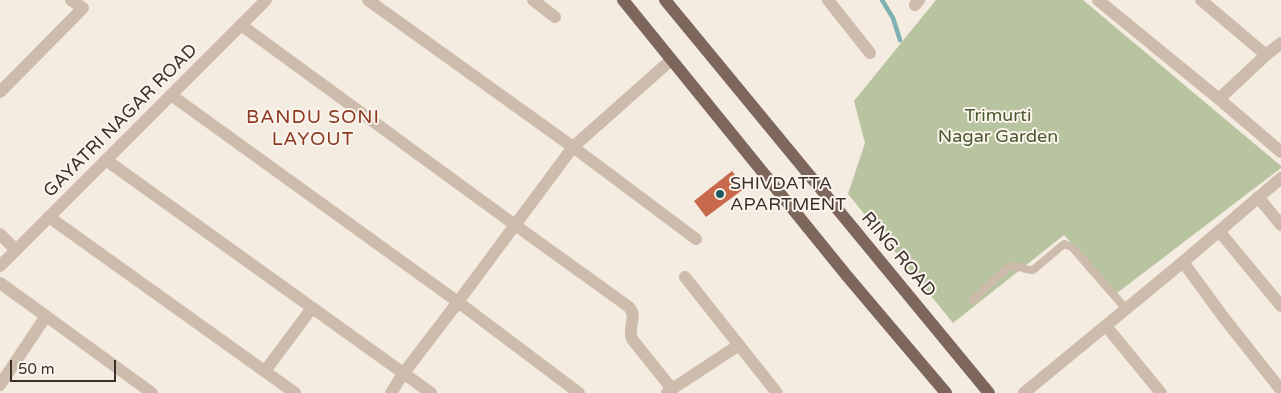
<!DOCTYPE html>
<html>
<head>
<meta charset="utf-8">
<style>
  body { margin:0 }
  #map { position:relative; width:1281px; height:393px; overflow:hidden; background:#f4ebe1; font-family:"Varela Round",sans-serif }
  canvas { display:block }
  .scale { position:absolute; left:10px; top:360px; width:106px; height:22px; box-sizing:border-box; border:2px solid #3b302b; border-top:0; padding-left:6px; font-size:15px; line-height:18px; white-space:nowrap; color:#3b302b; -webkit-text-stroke:4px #fbf5ee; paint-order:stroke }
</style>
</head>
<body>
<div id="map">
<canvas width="1281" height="393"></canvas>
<div class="scale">50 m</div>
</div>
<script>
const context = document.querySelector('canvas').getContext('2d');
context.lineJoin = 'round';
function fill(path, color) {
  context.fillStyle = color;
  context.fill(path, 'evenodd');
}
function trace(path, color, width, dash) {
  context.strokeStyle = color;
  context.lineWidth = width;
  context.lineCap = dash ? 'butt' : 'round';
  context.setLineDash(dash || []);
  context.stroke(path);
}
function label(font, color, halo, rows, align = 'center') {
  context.font = font + ' "Varela Round",sans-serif';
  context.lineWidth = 4;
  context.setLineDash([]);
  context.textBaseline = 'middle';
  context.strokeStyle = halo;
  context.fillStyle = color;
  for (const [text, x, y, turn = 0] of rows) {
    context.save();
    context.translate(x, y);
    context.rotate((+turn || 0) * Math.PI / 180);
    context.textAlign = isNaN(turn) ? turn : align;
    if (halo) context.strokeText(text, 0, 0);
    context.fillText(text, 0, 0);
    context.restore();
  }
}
fill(new Path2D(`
  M 936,0 L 1083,0 L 1281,166 L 1281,168 L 1117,293 L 1064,235 L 953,323 L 848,194 L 865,143 L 854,101 Z`), '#b8c4a0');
trace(new Path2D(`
  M 882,0 L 893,18 L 900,40`), '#7fb0b2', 4.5);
fill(new Path2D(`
  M 732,171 L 745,188 L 706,217 L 694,201 Z`), '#c8694b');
trace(new Path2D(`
  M 973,300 C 981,293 1005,266 1014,266 C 1021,266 1027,271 1033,270 L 1064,244 L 1072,247 L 1126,309`), '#cdbbac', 8);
trace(new Path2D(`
  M 533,0 L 555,17
  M 828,0 L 870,53
  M 1098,0 L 1219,99 L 1281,152
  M 1201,0 L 1266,55 L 1281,43
  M 915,5 L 919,0
  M 241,25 L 515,225 L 573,147 L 368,0
  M 671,60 L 573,147 L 696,239
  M 0,92 L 83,8 L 71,0
  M 171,95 L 458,302 L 515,225 L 629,307 C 638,317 627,328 632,339 L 672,389 L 667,393
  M 1219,99 L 1266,55
  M 106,160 L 431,393
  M 1258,197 L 1281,225
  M 49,217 L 295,393
  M 1219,231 L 1281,306
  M 0,234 L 16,250
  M 1183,262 L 1224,318 L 1281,390
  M 685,277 L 777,393
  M 0,283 L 46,316
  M 1106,326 L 1161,393
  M 265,371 L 312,308
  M 0,385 L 46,316 L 152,393
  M 672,389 L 739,345
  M 391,393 L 403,374 L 458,302 L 579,393
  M 1024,393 L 1183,262 L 1281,178`), '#cdbbac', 12);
trace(new Path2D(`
  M 0,266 L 266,0`), '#cdbbac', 12);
trace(new Path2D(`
  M 623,0 L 847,276 L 946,393
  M 665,0 L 989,393`), '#7d675c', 12);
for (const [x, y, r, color] of [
  [720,194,5,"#1f5a5e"]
]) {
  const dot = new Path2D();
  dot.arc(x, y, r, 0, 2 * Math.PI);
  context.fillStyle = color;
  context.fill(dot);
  trace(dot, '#fbf5ee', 2);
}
label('18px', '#4a5a2e', '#fbf5ee', [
  ["Trimurti",998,116],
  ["Nagar Garden",998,137]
]);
label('18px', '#3b302b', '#fbf5ee', [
  ["GAYATRI NAGAR ROAD",121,121,-45],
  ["RING ROAD",898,255,50]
]);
label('18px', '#3b302b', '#fbf5ee', [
  ["SHIVDATTA",730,184],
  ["APARTMENT",730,205]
], 'left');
context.letterSpacing = '1px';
label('19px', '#8c3b22', '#fbf5ee', [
  ["BANDU SONI",313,118],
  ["LAYOUT",313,140]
]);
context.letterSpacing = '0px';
</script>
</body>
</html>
